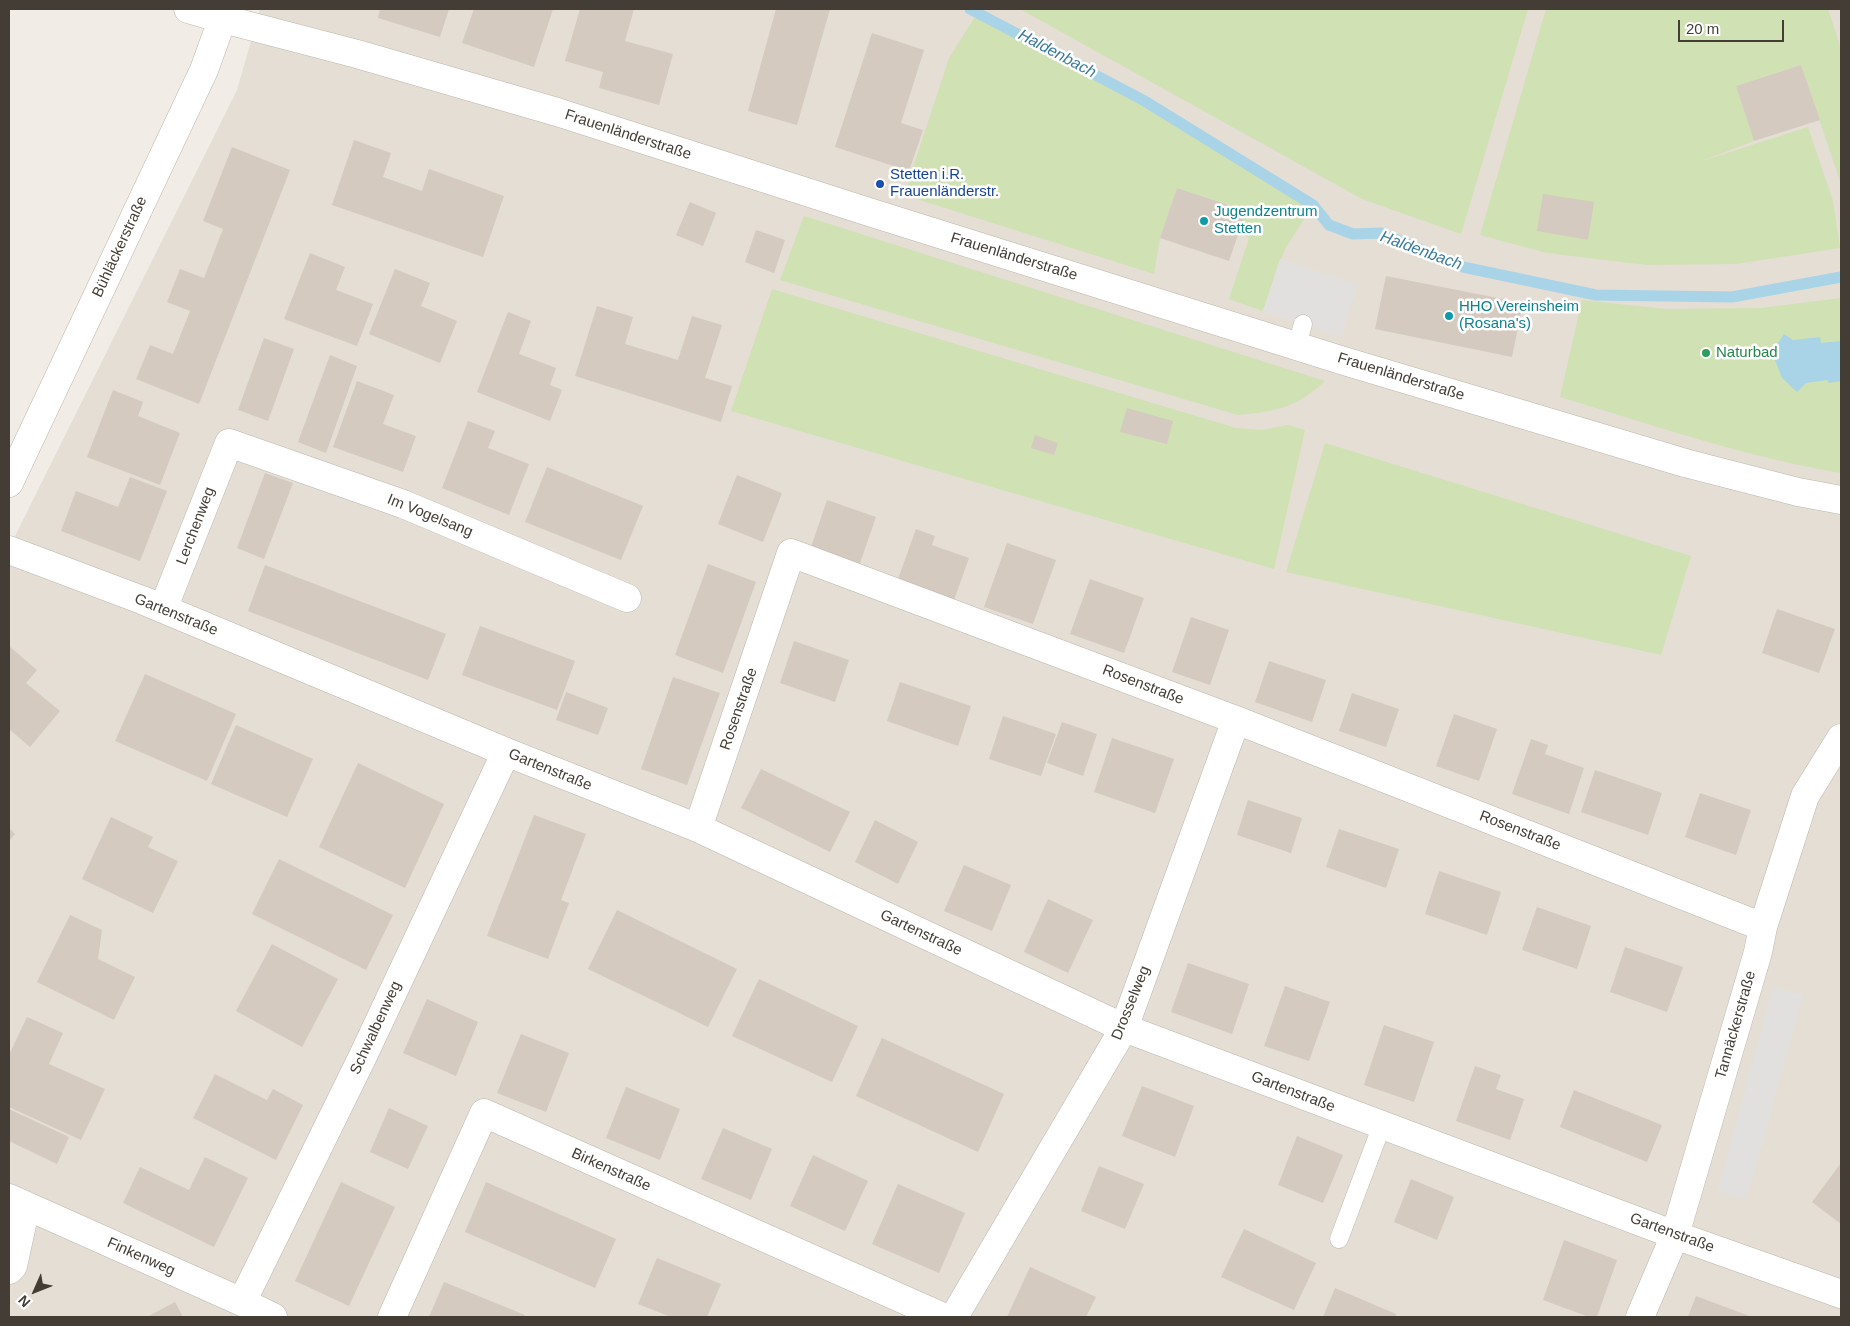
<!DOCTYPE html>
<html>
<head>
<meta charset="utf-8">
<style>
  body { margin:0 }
  #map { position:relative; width:1850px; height:1326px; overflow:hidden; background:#f1ede6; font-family:Helvetica,sans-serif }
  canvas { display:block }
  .frame { position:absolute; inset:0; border:10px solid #433d36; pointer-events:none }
  .north { position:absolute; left:10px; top:1266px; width:50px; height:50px; -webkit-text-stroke:4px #fff; paint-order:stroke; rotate:226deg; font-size:14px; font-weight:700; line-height:20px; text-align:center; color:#433d36 }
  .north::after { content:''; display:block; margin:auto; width:18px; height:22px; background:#433d36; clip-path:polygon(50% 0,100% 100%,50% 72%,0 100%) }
  .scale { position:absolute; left:1678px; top:20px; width:106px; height:22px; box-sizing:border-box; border:2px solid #433d36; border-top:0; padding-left:6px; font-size:15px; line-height:18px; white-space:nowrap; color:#433d36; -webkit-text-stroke:4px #fff; paint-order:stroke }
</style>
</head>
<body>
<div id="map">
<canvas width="1850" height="1326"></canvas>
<div class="frame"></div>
<div class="north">N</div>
<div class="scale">20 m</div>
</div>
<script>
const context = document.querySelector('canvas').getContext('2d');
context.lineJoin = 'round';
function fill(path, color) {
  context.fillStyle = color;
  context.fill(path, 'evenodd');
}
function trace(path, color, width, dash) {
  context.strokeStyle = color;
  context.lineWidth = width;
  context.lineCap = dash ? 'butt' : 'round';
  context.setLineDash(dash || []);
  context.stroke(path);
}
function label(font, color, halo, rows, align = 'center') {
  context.font = font + ' Helvetica,sans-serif';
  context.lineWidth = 5;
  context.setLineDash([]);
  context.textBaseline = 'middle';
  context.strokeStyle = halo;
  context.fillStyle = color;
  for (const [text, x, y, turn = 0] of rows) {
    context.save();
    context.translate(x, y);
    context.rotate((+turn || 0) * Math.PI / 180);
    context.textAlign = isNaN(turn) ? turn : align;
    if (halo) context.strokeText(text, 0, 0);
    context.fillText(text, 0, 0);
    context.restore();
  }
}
fill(new Path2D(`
  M 260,9 L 1841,9 L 1841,1317 L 9,1317 L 9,548 L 237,90 Z`), '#e4ded5');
fill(new Path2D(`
  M 1020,9 L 1528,9 L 1461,234 L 1362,199 Z
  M 1546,9 L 1828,9 L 1841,49 L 1841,184 L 1801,65 L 1736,86 L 1754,141 L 1699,162 L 1808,127 L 1833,201 L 1840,248 L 1736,264 L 1647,265 L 1547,253 L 1480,235 Z
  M 978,12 L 1143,100 L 1313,205 L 1285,249 L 1263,311 L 1229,299 L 1249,238 L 1239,232 L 1246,211 L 1177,188 L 1160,238 L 1154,274 L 904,195 L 949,58 Z
  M 804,216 L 1325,381 C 1296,408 1277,411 1238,415 L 780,280 Z
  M 772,289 L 1236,428 L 1262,430 L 1288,425 L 1305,430 L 1274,569 L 731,411 Z
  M 1841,298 L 1841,473 C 1745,457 1653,425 1560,397 L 1582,300 L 1665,309 L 1761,308 Z
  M 1325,443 L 1691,556 L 1661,655 L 1286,572 Z`), '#d0e1b3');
fill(new Path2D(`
  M 1280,259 L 1358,285 L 1341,337 L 1263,311 Z
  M 1773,987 L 1803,995 L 1747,1198 L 1718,1191 Z`), '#e2e0de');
fill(new Path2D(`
  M 1784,334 L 1793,340 L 1820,337 L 1821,343 L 1841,341 L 1841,381 L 1829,383 L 1827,380 L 1806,383 L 1797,392 L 1782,378 L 1772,352 Z`), '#a9d3e7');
trace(new Path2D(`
  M 970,9 L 1143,100 L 1313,205 L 1329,225 L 1353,234 L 1381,233 L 1463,267 L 1596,295 L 1732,297 L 1841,277`), '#a9d3e7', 11);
fill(new Path2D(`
  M 380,9 L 449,9 L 440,37 L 378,18 Z
  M 474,9 L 553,9 L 534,67 L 462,43 Z
  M 580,9 L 634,9 L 625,41 L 673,54 L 659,105 L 599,88 L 603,72 L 565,61 Z
  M 776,9 L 830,9 L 797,125 L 748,111 Z
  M 872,33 L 924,50 L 901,123 L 923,130 L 909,171 L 835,147 Z
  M 1801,65 L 1820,120 L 1754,141 L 1736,86 Z
  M 354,140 L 391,153 L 383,177 L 422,191 L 429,169 L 504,196 L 483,257 L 332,205 Z
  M 232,147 L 290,170 L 199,404 L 136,379 L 150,345 L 173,354 L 190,311 L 167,302 L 180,269 L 204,278 L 223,229 L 203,221 Z
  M 1177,188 L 1246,211 L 1229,261 L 1160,238 Z
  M 1543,194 L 1594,202 L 1588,240 L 1537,231 Z
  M 690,202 L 716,213 L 703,246 L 676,235 Z
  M 756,230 L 785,240 L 774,273 L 745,262 Z
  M 310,253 L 345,267 L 336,290 L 373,304 L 357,346 L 284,319 Z
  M 395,269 L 430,283 L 421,306 L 457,321 L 440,363 L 369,334 Z
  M 1386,276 L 1523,303 L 1512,357 L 1375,329 Z
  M 597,306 L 633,317 L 625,344 L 678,360 L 692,316 L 722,325 L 705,378 L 732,386 L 721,422 L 575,376 Z
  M 508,312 L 531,321 L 519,354 L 556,368 L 550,385 L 562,390 L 550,421 L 477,392 Z
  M 264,338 L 294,349 L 268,421 L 238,410 Z
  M 330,355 L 357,366 L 326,453 L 298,442 Z
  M 357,381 L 394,395 L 383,424 L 416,436 L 403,472 L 333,447 Z
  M 113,390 L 143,402 L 138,416 L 180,433 L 160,485 L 87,457 Z
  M 1127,408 L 1173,421 L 1167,444 L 1120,432 Z
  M 468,421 L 495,431 L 488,448 L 529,464 L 509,515 L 442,488 Z
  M 1035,435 L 1058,443 L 1054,455 L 1031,448 Z
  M 547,467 L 643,506 L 621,560 L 525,522 Z
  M 265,473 L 293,483 L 264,559 L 237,548 Z
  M 737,475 L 782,493 L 763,542 L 718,524 Z
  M 130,477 L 167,491 L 140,561 L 61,531 L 76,491 L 118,507 Z
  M 827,500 L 876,517 L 859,566 L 810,550 Z
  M 916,529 L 935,536 L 932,545 L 969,558 L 954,600 L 898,579 Z
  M 1007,543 L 1056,560 L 1033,624 L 984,607 Z
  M 708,564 L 756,582 L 723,673 L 675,655 Z
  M 265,565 L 446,634 L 428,680 L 248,611 Z
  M 1090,579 L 1144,598 L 1124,653 L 1070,634 Z
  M 1777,609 L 1835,629 L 1819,673 L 1762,653 Z
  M 1191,617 L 1229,630 L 1210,685 L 1172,672 Z
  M 480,626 L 575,661 L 557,710 L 462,675 Z
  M 794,641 L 849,660 L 835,702 L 780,683 Z
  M 9,646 L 37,670 L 26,683 L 60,711 L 30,747 L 9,729 Z
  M 1269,661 L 1326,680 L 1312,722 L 1255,702 Z
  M 145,674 L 236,714 L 207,781 L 115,741 Z
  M 673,677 L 720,693 L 687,785 L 641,769 Z
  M 900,682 L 971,706 L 958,746 L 887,721 Z
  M 566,692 L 608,708 L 598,735 L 556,720 Z
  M 1352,693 L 1399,709 L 1386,747 L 1339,731 Z
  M 1454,714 L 1497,729 L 1479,781 L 1436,766 Z
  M 1003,716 L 1056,734 L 1041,776 L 989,759 Z
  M 1062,722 L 1097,734 L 1083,776 L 1047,763 Z
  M 236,725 L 313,759 L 287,817 L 211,784 Z
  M 1112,738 L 1174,759 L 1155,813 L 1094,792 Z
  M 1531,739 L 1548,745 L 1545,754 L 1584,768 L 1569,814 L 1512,794 Z
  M 358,763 L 444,804 L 405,888 L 319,847 Z
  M 761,769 L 850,812 L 830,852 L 741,808 Z
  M 1595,770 L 1662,793 L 1648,835 L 1581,812 Z
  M 1700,793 L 1751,810 L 1736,855 L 1685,837 Z
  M 1248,800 L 1302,818 L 1291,853 L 1237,835 Z
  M 534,815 L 586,834 L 561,900 L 569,903 L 548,959 L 487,936 Z
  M 111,817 L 153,837 L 148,847 L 178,861 L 153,913 L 82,879 Z
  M 875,820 L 918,842 L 898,884 L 855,862 Z
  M 9,828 L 15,834 L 9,841 Z
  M 1339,829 L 1399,849 L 1386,888 L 1326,867 Z
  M 279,859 L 393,915 L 366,970 L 252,914 Z
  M 964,865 L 1011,885 L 992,931 L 944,911 Z
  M 1439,871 L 1501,892 L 1487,935 L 1425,914 Z
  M 1048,899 L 1093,920 L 1068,973 L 1024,952 Z
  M 1537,907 L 1591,926 L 1577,969 L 1522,950 Z
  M 617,910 L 737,969 L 708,1027 L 588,969 Z
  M 70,915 L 102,930 L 98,959 L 135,977 L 114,1020 L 37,982 Z
  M 272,944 L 338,979 L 302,1047 L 236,1011 Z
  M 1625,947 L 1683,967 L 1667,1012 L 1610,992 Z
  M 1188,963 L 1249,984 L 1232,1034 L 1171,1012 Z
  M 759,979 L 858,1026 L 832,1082 L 732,1036 Z
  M 1285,986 L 1330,1002 L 1309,1061 L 1264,1046 Z
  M 427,999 L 478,1022 L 456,1076 L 403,1053 Z
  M 27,1017 L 63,1033 L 49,1064 L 105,1089 L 81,1140 L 9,1107 L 9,1055 Z
  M 1384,1025 L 1434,1042 L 1414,1102 L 1364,1085 Z
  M 521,1034 L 569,1053 L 546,1112 L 497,1093 Z
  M 882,1038 L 1004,1094 L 978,1152 L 856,1096 Z
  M 1475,1066 L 1501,1075 L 1496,1089 L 1524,1099 L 1510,1140 L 1456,1121 Z
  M 215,1074 L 267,1100 L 273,1089 L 303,1105 L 276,1160 L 193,1118 Z
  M 1142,1086 L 1194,1106 L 1175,1157 L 1122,1136 Z
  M 626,1087 L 680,1109 L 660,1160 L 606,1138 Z
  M 1574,1090 L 1662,1125 L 1647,1162 L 1560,1127 Z
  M 389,1108 L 428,1126 L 408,1169 L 370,1152 Z
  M 9,1109 L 69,1137 L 57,1164 L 9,1141 Z
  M 723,1128 L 772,1149 L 751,1200 L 701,1179 Z
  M 1297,1136 L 1343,1155 L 1323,1203 L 1278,1185 Z
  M 813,1155 L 868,1181 L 845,1231 L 790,1206 Z
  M 205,1157 L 248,1178 L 214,1247 L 123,1203 L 140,1167 L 189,1190 Z
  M 1841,1163 L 1841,1224 L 1812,1202 Z
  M 1099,1166 L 1144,1184 L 1125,1229 L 1081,1211 Z
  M 1411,1179 L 1454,1197 L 1437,1240 L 1394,1222 Z
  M 341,1182 L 395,1207 L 349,1306 L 295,1281 Z
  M 486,1182 L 616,1239 L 595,1288 L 465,1232 Z
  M 898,1184 L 965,1213 L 939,1273 L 872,1244 Z
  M 1244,1229 L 1316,1263 L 1294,1310 L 1221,1277 Z
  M 1564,1240 L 1617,1260 L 1597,1317 L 1589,1317 L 1543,1300 Z
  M 657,1258 L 721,1284 L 707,1317 L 671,1317 L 638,1304 Z
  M 1030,1267 L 1096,1297 L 1086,1317 L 1007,1317 Z
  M 444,1282 L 525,1315 L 524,1317 L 429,1317 Z
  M 1335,1288 L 1396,1314 L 1395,1317 L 1323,1317 Z
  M 1696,1296 L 1752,1317 L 1688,1317 Z
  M 175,1302 L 183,1317 L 147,1317 Z`), '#d4cac0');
const service = new Path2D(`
  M 1297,345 L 1303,324
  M 1339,1239 L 1382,1125`);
const minor = new Path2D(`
  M 188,9 L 223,19 L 357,54 L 557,112 L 869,212 L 1344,361 L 1685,463 L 1798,492 L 1841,500
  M 9,483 L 204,70 L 226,9
  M 9,550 L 142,600 L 506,752 L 698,828 L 1124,1028 L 1675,1235 L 1841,1294
  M 163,609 L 229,443 L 403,504 L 627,598
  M 698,828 L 791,553 L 1236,720 L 1763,927
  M 9,1198 L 242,1302 L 273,1317
  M 9,1270 L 13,1266 L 26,1206
  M 242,1302 L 362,1058 L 506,752
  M 392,1317 L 484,1113 L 943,1317
  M 954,1317 L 1124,1028 L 1236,720
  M 1640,1317 L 1675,1235 L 1758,952 L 1763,927 L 1805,796 L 1841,738`);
trace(service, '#beb6ad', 19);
trace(minor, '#beb6ad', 29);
trace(service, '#fff', 18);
trace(minor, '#fff', 28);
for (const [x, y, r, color] of [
  [880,184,5,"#1a4fb4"],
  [1204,221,5,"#0f9aa8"],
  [1449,316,5,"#0f9aa8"],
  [1706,353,5,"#2e9e5b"]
]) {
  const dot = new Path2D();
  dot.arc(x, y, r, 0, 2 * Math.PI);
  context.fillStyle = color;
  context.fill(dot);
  trace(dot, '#fff', 2);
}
label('15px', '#433d36', '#fff', [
  ["Frauenländerstraße",628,135,18],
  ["Bühläckerstraße",120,247,-65],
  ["Frauenländerstraße",1014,257,17],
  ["Frauenländerstraße",1401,377,17],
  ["Im Vogelsang",430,516,22],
  ["Lerchenweg",196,526,-69],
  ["Gartenstraße",176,615,22],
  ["Rosenstraße",1143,685,21],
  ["Rosenstraße",739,709,-71],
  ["Gartenstraße",550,770,22],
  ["Rosenstraße",1520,831,21],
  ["Gartenstraße",921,933,25],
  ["Drosselweg",1131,1003,-68],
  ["Tannäckerstraße",1736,1025,-74],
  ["Schwalbenweg",376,1028,-65],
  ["Gartenstraße",1293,1092,21],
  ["Birkenstraße",611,1170,24],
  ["Gartenstraße",1672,1233,20],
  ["Finkenweg",141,1257,24]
]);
label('15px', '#164399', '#fff', [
  ["Stetten i.R.",890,175],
  ["Frauenländerstr.",890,192]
], 'left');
label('15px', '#0d838f', '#fff', [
  ["Jugendzentrum",1214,212],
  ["Stetten",1214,229],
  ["HHO Vereinsheim",1459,307],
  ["(Rosana's)",1459,324]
], 'left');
label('15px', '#27864d', '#fff', [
  ["Naturbad",1716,353]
], 'left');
label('italic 16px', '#3a7a9b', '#fff', [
  ["Haldenbach",1057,54,28],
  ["Haldenbach",1421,251,20]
]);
</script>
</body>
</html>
